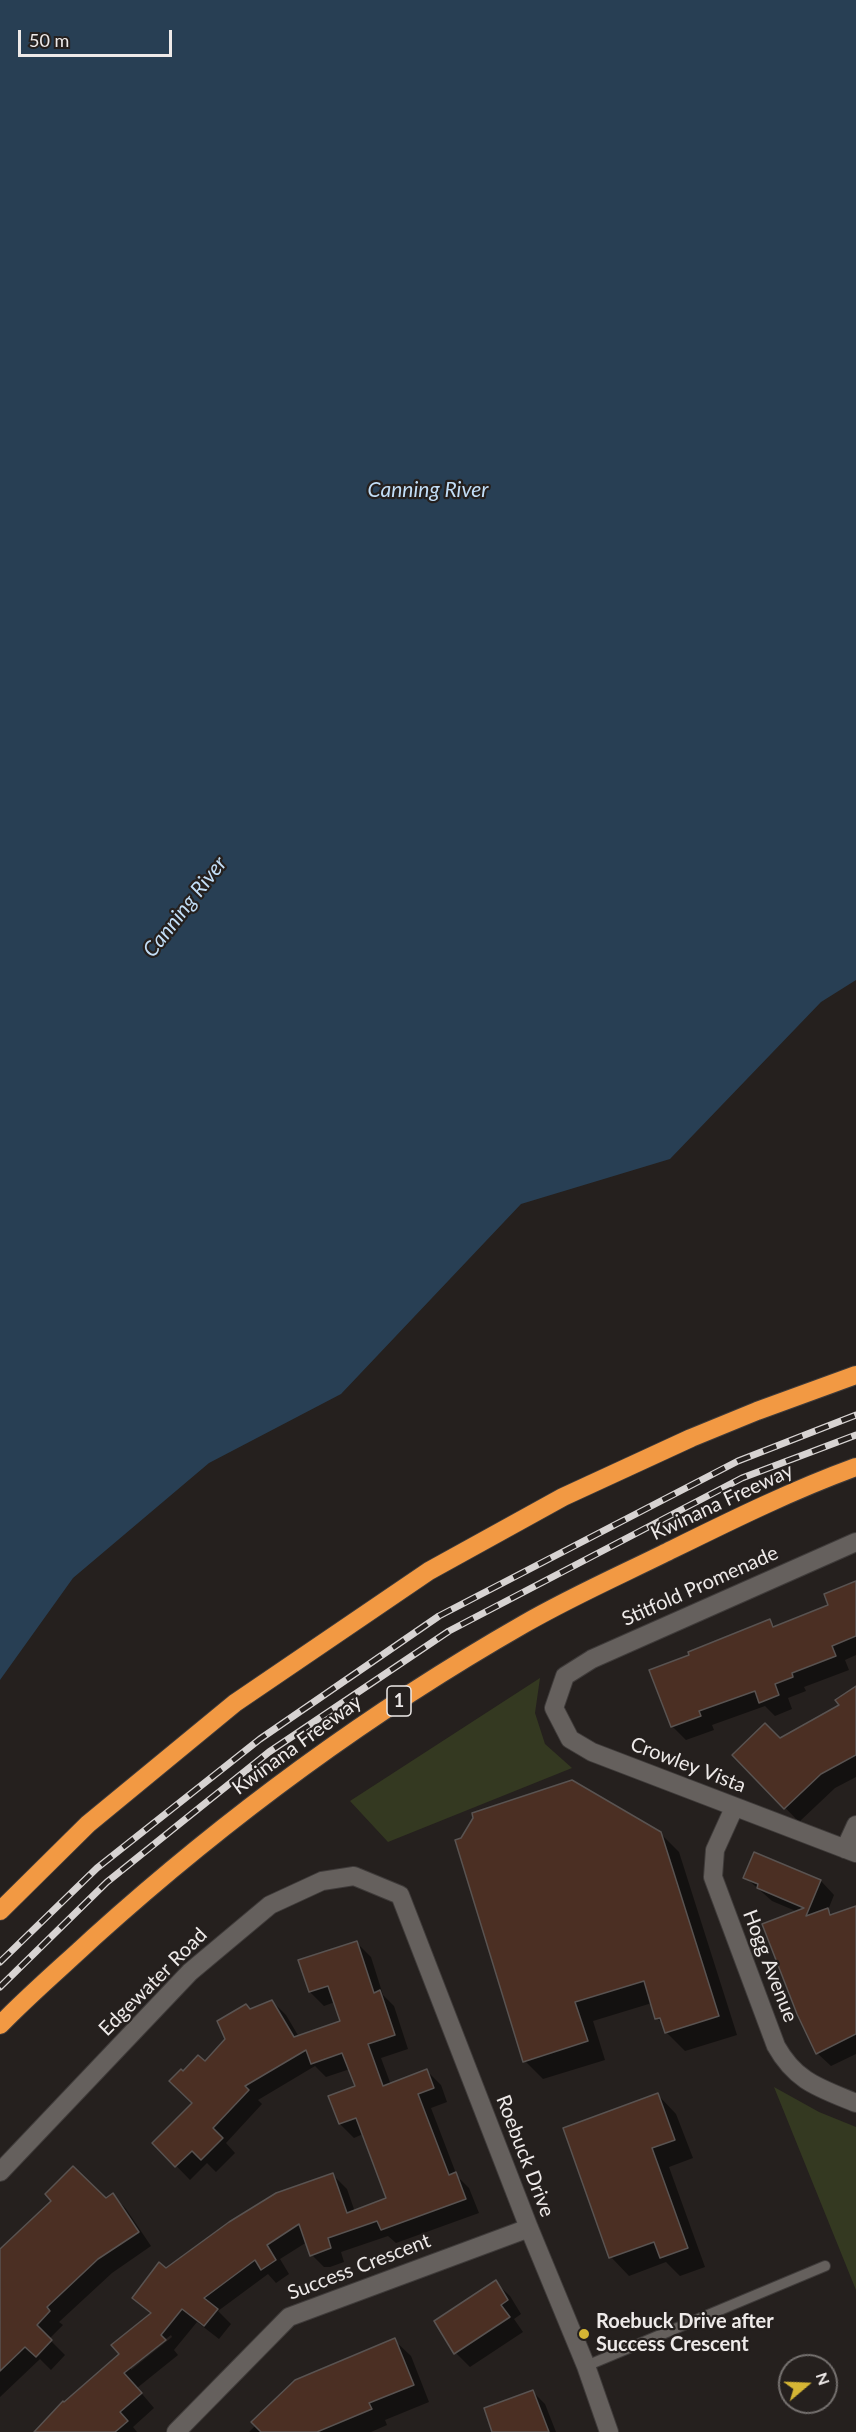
<!DOCTYPE html>
<html>
<head>
<meta charset="utf-8">
<style>
  body { margin:0 }
  #map { position:relative; width:856px; height:2432px; overflow:hidden; background:#25201e; font-family:Lato,sans-serif }
  canvas { display:block }
  .north { position:absolute; left:778px; top:2354px; width:60px; height:60px; box-sizing:border-box; background:#25201e; border:2px solid #75716f; border-radius:50%; rotate:71deg; font-size:16px; font-weight:700; line-height:24px; text-align:center; color:#eeeae9 }
  .north::after { content:''; display:block; margin:auto; width:21px; height:27px; background:#d5b534; clip-path:polygon(50% 0,100% 100%,50% 72%,0 100%) }
  .scale { position:absolute; left:18px; top:30px; width:154px; height:27px; box-sizing:border-box; border:3px solid #eeeae9; border-top:0; padding-left:8px; font-size:18px; line-height:21px; white-space:nowrap; color:#eeeae9; -webkit-text-stroke:4px #25201e; paint-order:stroke }
</style>
</head>
<body>
<div id="map">
<canvas width="856" height="2432"></canvas>
<div class="north">N</div>
<div class="scale">50 m</div>
</div>
<script>
const context = document.querySelector('canvas').getContext('2d');
context.lineJoin = 'round';
function fill(path, color) {
  context.fillStyle = color;
  context.fill(path, 'evenodd');
}
function trace(path, color, width, dash) {
  context.strokeStyle = color;
  context.lineWidth = width;
  context.lineCap = dash ? 'butt' : 'round';
  context.setLineDash(dash || []);
  context.stroke(path);
}
function label(font, color, halo, rows, align = 'center') {
  context.font = font + ' Lato,sans-serif';
  context.lineWidth = 4.5;
  context.setLineDash([]);
  context.textBaseline = 'middle';
  context.strokeStyle = halo;
  context.fillStyle = color;
  for (const [text, x, y, turn = 0] of rows) {
    context.save();
    context.translate(x, y);
    context.rotate((+turn || 0) * Math.PI / 180);
    context.textAlign = isNaN(turn) ? turn : align;
    if (halo) context.strokeText(text, 0, 0);
    context.fillText(text, 0, 0);
    context.restore();
  }
}
fill(new Path2D(`
  M 540,1678 L 535,1713 L 545,1744 L 572,1768 L 388,1842 L 350,1801 Z
  M 774,2087 L 819,2112 L 856,2127 L 856,2290 Z`), '#343921');
fill(new Path2D(`
  M 0,0 L 856,0 L 856,980 L 821,1002 L 670,1159 L 521,1204 L 341,1394 L 209,1463 L 73,1578 L 0,1680 Z`), '#283f54');
fill(new Path2D(`
  M 856,1583 L 856,1655 L 845,1660 L 849,1670 L 804,1687 L 806,1691 L 788,1698 L 792,1709 L 775,1716 L 765,1706 L 712,1725 L 714,1730 L 686,1740 L 672,1726 L 691,1656 L 769,1621 L 776,1627 L 830,1606 Z
  M 856,1688 L 856,1777 L 835,1788 L 799,1822 L 734,1755 L 780,1740 L 841,1706 Z
  M 660,1833 L 679,1852 L 737,2035 L 685,2051 L 666,2032 L 664,2025 L 657,2018 L 652,2003 L 593,2021 L 605,2060 L 543,2079 L 525,2061 Z
  M 755,1853 L 821,1881 L 834,1895 L 828,1910 L 834,1916 L 856,1907 L 856,2054 L 831,2066 L 817,2053 L 798,1912 L 772,1901 L 745,1877 Z
  M 357,1943 L 371,1957 L 383,1995 L 394,2006 L 408,2049 L 381,2058 L 391,2085 L 427,2071 L 441,2085 L 447,2102 L 431,2108 L 457,2176 L 469,2188 L 479,2213 L 396,2243 L 388,2236 L 341,2252 L 344,2262 L 330,2267 L 324,2267 L 310,2253 L 307,2242 L 280,2259 L 289,2274 L 276,2283 L 268,2274 L 218,2311 L 231,2324 L 219,2339 L 197,2322 L 174,2350 L 178,2355 L 137,2388 L 154,2408 L 133,2427 L 137,2432 L 38,2432 L 121,2354 L 152,2314 L 134,2297 L 166,2270 L 333,2175 L 347,2189 L 355,2212 L 388,2199 L 363,2134 L 354,2138 L 340,2124 L 357,2087 L 350,2069 L 326,2077 L 315,2066 L 258,2100 L 262,2104 L 226,2143 L 235,2153 L 216,2172 L 207,2163 L 190,2180 L 154,2143 L 194,2103 L 183,2074 L 205,2063 L 251,2010 L 272,2001 L 286,2015 L 299,2037 L 342,2022 L 335,2002 L 324,2006 L 310,1992 ZM 171,2335 L 172,2337 L 131,2370 L 131,2366 Z
  M 658,2095 L 676,2114 L 693,2158 L 669,2167 L 705,2267 L 680,2276 L 666,2262 L 629,2276 L 611,2257 Z
  M 113,2195 L 126,2209 L 151,2246 L 112,2273 L 59,2322 L 63,2325 L 49,2339 L 65,2355 L 51,2370 L 40,2359 L 0,2397 L 0,2276 Z
  M 495,2282 L 510,2296 L 521,2314 L 514,2319 L 523,2332 L 470,2367 L 456,2353 Z
  M 394,2340 L 411,2356 L 429,2402 L 385,2420 L 387,2425 L 371,2432 L 249,2432 L 256,2425 Z
  M 533,2392 L 545,2404 L 556,2432 L 494,2432 Z`), '#0007');
const building = new Path2D(`
  M 856,1581 L 856,1636 L 832,1646 L 836,1656 L 792,1673 L 793,1677 L 775,1684 L 779,1695 L 759,1703 L 755,1691 L 699,1711 L 701,1716 L 671,1727 L 649,1670 L 689,1655 L 688,1652 L 770,1619 L 773,1627 L 828,1605 L 824,1594 Z
  M 856,1686 L 856,1755 L 821,1774 L 784,1809 L 732,1755 L 765,1723 L 780,1738 L 839,1705 L 835,1700 Z
  M 572,1780 L 661,1832 L 719,2016 L 665,2033 L 660,2018 L 655,2019 L 644,1981 L 575,2002 L 588,2041 L 523,2062 L 455,1840 L 461,1838 L 473,1818 L 472,1813 Z
  M 754,1852 L 821,1880 L 806,1916 L 828,1908 L 830,1915 L 856,1906 L 856,2034 L 816,2054 L 797,2014 L 762,1924 L 804,1908 L 757,1888 L 758,1884 L 743,1878 Z
  M 357,1941 L 374,1993 L 380,1990 L 395,2035 L 368,2044 L 383,2086 L 427,2069 L 434,2088 L 418,2094 L 449,2175 L 456,2172 L 466,2199 L 381,2230 L 377,2221 L 328,2238 L 331,2248 L 310,2256 L 299,2224 L 267,2245 L 276,2260 L 261,2270 L 255,2260 L 204,2298 L 218,2309 L 204,2326 L 182,2309 L 161,2335 L 166,2340 L 124,2373 L 142,2393 L 120,2412 L 128,2421 L 115,2432 L 34,2432 L 63,2401 L 64,2402 L 119,2354 L 111,2345 L 151,2313 L 132,2298 L 159,2262 L 166,2268 L 229,2222 L 276,2193 L 333,2173 L 347,2213 L 386,2198 L 356,2118 L 339,2124 L 328,2096 L 355,2086 L 342,2053 L 311,2064 L 306,2050 L 245,2086 L 249,2090 L 213,2128 L 223,2138 L 201,2160 L 192,2151 L 175,2167 L 152,2143 L 192,2103 L 169,2081 L 181,2069 L 183,2071 L 198,2055 L 205,2061 L 225,2039 L 217,2021 L 246,2004 L 250,2009 L 272,2000 L 294,2037 L 340,2021 L 328,1986 L 309,1992 L 298,1960 Z
  M 658,2093 L 675,2140 L 652,2148 L 688,2248 L 660,2258 L 654,2242 L 609,2258 L 563,2128 Z
  M 73,2166 L 106,2198 L 113,2193 L 139,2232 L 98,2259 L 47,2307 L 50,2311 L 37,2325 L 52,2340 L 36,2357 L 25,2347 L 0,2371 L 0,2249 L 51,2201 L 45,2194 Z
  M 496,2280 L 508,2300 L 501,2305 L 510,2317 L 454,2354 L 434,2321 Z
  M 395,2338 L 414,2385 L 369,2403 L 372,2409 L 317,2432 L 261,2432 L 251,2422 L 295,2380 Z
  M 533,2390 L 549,2432 L 492,2432 L 484,2408 Z`);
fill(building, '#4b2f23');
trace(building, '#595351', 1.5);
const lane = new Path2D(`
  M 586,2366 L 825,2266`);
const street = new Path2D(`
  M 856,1542 L 592,1659 L 565,1676 L 554,1708 L 570,1739 L 592,1752 L 856,1853
  M 734,1808 L 715,1850 L 713,1877 L 776,2046 C 796,2082 820,2088 856,2103
  M 845,1849 L 856,1825
  M 0,2172 L 190,1972 L 270,1905 L 322,1881 L 354,1876 L 400,1895 L 529,2228 L 586,2366 L 609,2432
  M 176,2432 L 289,2317 L 529,2228`);
const highway = new Path2D(`
  M 0,1911 L 88,1824 L 235,1703 L 429,1571 L 563,1497 L 691,1438 L 757,1411 L 856,1375
  M 0,2025 C 30,1994 63,1966 94,1937 C 226,1818 370,1712 524,1624 C 569,1598 616,1577 663,1554 C 726,1523 790,1491 856,1467`);
trace(lane, '#3f3b3a', 12);
trace(street, '#3f3b3a', 20);
trace(highway, '#3f3b3a', 20);
trace(lane, '#65605d', 10);
trace(street, '#65605d', 18);
trace(highway, '#f29943', 18);
const rail = new Path2D(`
  M 0,1962 L 97,1868 L 260,1739 L 439,1616 L 738,1461 L 856,1415
  M 0,1987 L 107,1882 L 269,1752 L 449,1631 L 742,1478 L 856,1435`);
trace(rail, '#d7d3d2', 7);
trace(rail, '#25201e', 4.5, [14]);
for (const [x, y, r, color] of [
  [584,2334,6,"#d5b534"]
]) {
  const dot = new Path2D();
  dot.arc(x, y, r, 0, 2 * Math.PI);
  context.fillStyle = color;
  context.fill(dot);
  trace(dot, '#25201e', 2);
}
for (const [x, y, w] of [
  [399,1701,24]
]) {
  const box = new Path2D();
  box.roundRect(x - w / 2, y - 15, w, 30, 4.5);
  context.fillStyle = '#25201e';
  context.fill(box);
  trace(box, '#eeeae9', 1.5);
}
label('bold 18px', '#eeeae9', null, [
  ["1",399,1701]
]);
label('20px', '#eeeae9', '#25201e', [
  ["Kwinana Freeway",722,1502,-25],
  ["Stitfold Promenade",700,1586,-24],
  ["Kwinana Freeway",297,1745,-36],
  ["Crowley Vista",688,1765,21],
  ["Hogg Avenue",770,1966,69],
  ["Edgewater Road",153,1982,-45],
  ["Roebuck Drive",525,2156,69],
  ["Success Crescent",359,2267,-21]
]);
label('bold 20px', '#eeeae9', '#25201e', [
  ["Roebuck Drive after",596,2322],
  ["Success Crescent",596,2345]
], 'left');
label('italic 21px', '#c2def7', '#25201e', [
  ["Canning River",428,490],
  ["Canning River",185,907,-52]
]);
</script>
</body>
</html>
